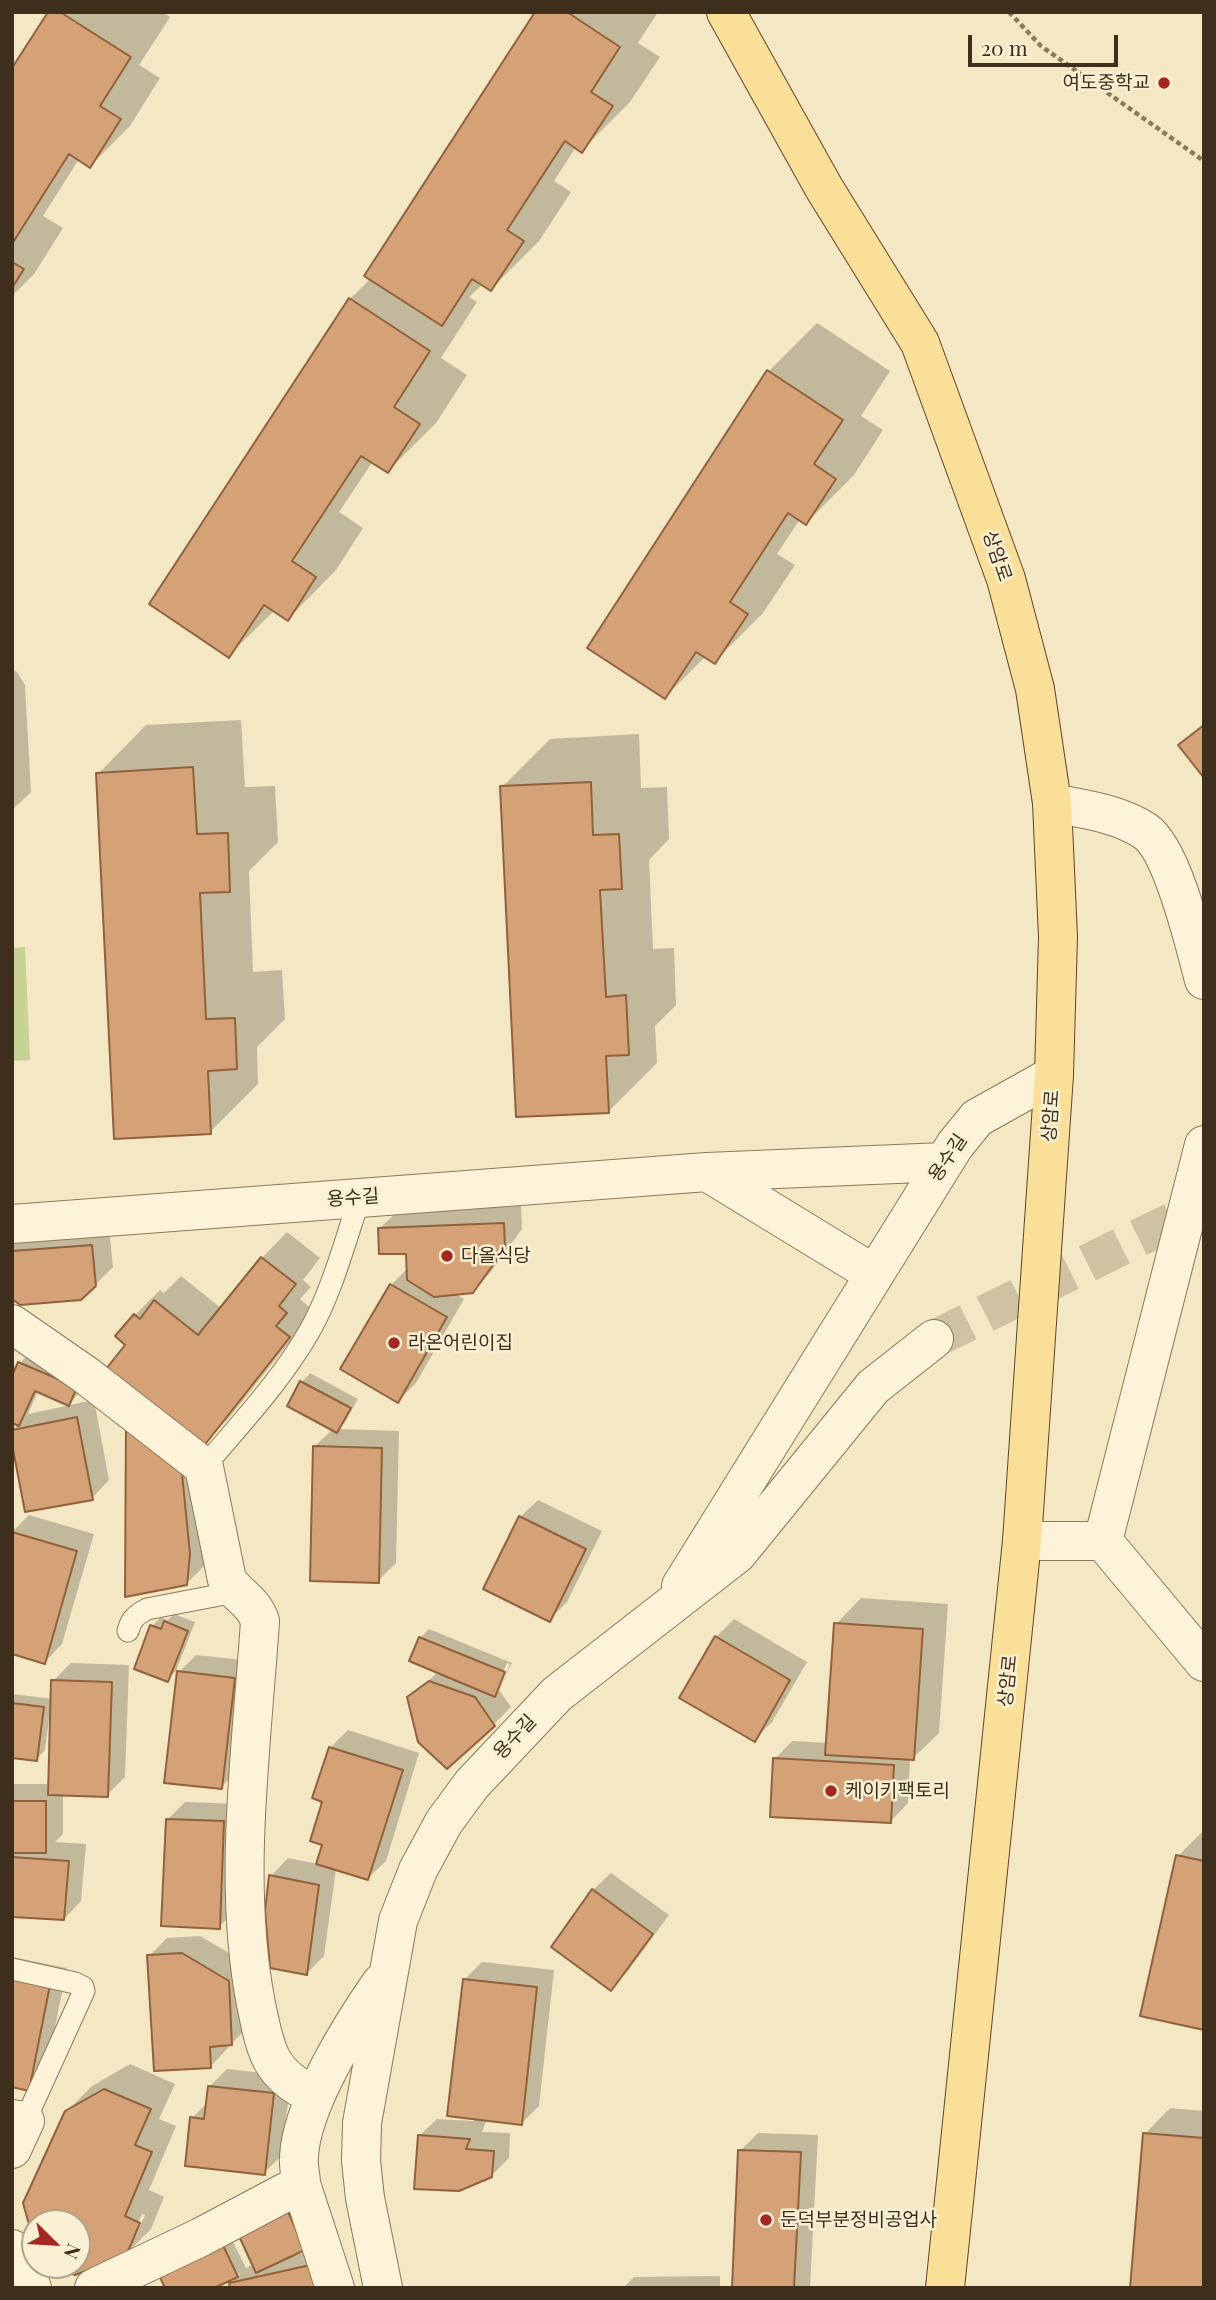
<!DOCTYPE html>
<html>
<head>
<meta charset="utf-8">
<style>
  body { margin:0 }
  #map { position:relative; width:1216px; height:2300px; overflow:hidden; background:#f3e7c4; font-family:"Playfair Display",serif }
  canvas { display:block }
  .frame { position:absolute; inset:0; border:14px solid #3e2f1d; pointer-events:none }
  .north { position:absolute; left:21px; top:2209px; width:70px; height:70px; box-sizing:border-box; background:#f9f0d4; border:2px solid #aea38b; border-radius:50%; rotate:114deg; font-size:19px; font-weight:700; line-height:28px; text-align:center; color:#3e2f1d }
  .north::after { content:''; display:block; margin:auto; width:24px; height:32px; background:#a52721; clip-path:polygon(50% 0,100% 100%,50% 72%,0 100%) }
  .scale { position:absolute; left:968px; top:35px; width:150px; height:32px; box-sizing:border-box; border:4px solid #3e2f1d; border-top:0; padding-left:9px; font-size:21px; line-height:24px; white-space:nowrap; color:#3e2f1d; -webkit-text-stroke:5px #f9f0d4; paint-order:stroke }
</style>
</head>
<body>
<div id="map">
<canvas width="1216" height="2300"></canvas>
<div class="frame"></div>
<div class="north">N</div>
<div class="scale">20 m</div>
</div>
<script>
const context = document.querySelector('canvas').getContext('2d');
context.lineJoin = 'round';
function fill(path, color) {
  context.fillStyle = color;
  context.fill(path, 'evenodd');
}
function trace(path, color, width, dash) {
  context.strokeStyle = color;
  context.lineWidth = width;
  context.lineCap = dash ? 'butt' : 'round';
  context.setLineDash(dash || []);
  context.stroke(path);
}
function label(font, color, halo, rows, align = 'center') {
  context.font = font + ' "Playfair Display","Noto Sans KR",serif';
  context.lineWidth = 5;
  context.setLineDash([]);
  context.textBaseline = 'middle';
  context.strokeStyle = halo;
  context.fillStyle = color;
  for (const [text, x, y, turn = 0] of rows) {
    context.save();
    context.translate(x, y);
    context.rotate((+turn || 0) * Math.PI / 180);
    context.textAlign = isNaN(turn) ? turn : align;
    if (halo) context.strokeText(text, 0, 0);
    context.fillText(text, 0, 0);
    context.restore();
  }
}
fill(new Path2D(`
  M 25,947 L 30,1060 L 12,1061 L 12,948 Z`), '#c8d296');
fill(new Path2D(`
  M 50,12 L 163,12 L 170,17 L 139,65 L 160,78 L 130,126 L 90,166 L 79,159 L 43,216 L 63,228 L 34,274 L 12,296 L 12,71 Z
  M 537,12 L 658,12 L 638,43 L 660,57 L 630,102 L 582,150 L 576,147 L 554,181 L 571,192 L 539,241 L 491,289 L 483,284 L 469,297 L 477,302 L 441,358 L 467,375 L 436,423 L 388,471 L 373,461 L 339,512 L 363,528 L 336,570 L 288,619 L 275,610 L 229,655 L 151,604 L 350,299 L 371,278 Z
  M 817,323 L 890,371 L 861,416 L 883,430 L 854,475 L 806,523 L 800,519 L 777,554 L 795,565 L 763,613 L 715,661 L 706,656 L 665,697 L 590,648 L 769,371 Z
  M 12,669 L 17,672 L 25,685 L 31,792 L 12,810 Z
  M 241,720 L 245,787 L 275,786 L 278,842 L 249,871 L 253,972 L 282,970 L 285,1019 L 257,1047 L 258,1084 L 210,1132 L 98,774 L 146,725 Z
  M 639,734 L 641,788 L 667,787 L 669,839 L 649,860 L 653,949 L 674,948 L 676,1005 L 655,1026 L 657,1063 L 609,1111 L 502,787 L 550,739 Z
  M 521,1206 L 522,1229 L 490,1273 L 472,1291 L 454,1293 L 464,1299 L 416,1383 L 398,1401 L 391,1285 L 408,1268 L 407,1252 L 380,1228 L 398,1211 Z
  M 109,1228 L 113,1267 L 81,1299 L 12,1297 L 12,1242 Z
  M 287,1232 L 320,1258 L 303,1280 L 311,1287 L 300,1299 L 314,1311 L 228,1419 L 202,1444 L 128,1344 L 135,1315 L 160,1290 L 164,1293 L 181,1276 L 221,1308 L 262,1258 Z
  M 28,1355 L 85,1378 L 77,1395 L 69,1404 L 38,1391 L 28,1414 L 94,1400 L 109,1480 L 92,1498 L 12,1430 L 19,1424 L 20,1363 Z
  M 310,1373 L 358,1399 L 345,1422 L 338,1429 L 399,1431 L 396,1563 L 378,1581 L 314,1447 L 333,1429 L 289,1405 L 302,1382 Z
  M 128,1421 L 198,1445 L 207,1535 L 204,1566 L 186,1584 Z
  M 538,1500 L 602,1531 L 567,1602 L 550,1619 L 520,1517 Z
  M 29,1515 L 94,1534 L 62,1644 L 45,1662 L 12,1532 Z
  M 861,1598 L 948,1604 L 939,1733 L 913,1758 L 910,1758 L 908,1803 L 891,1821 L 775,1759 L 792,1741 L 828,1743 L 836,1624 Z
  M 174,1614 L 195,1622 L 176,1671 L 167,1680 L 152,1626 L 161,1617 L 168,1620 Z
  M 734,1619 L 807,1662 L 772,1722 L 754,1740 L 716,1637 Z
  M 429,1629 L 512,1663 L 499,1690 L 511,1707 L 493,1725 L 409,1698 L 438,1672 L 420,1638 ZM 507,1663 L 510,1664 L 501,1687 L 497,1687 Z
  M 196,1655 L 252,1661 L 239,1769 L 221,1787 L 179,1672 Z
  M 71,1663 L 129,1665 L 125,1777 L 107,1795 L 63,1793 L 63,1834 L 55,1842 L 86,1844 L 81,1901 L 64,1919 L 12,1890 L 12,1784 L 50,1784 L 52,1719 L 49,1719 L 45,1750 L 37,1759 L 12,1756 L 12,1694 L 53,1699 L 53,1681 Z
  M 348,1730 L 419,1753 L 386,1861 L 368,1878 L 336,1869 L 324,1956 L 307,1973 L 271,1876 L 288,1858 L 318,1864 L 324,1843 L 330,1748 Z
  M 185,1802 L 241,1804 L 237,1909 L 219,1927 L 168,1819 Z
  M 1203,1831 L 1204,1831 L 1204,2028 L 1178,1856 Z
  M 611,1873 L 669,1915 L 628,1971 L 611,1989 L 593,1890 Z
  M 200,1936 L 246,1963 L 249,2026 L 231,2044 L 228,2044 L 228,2048 L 211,2066 L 149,1956 L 167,1938 Z
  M 12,1957 L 67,1968 L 46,2071 L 28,2089 L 12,2086 Z
  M 482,1962 L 554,1970 L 539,2106 L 522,2123 L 487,2119 L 482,2132 L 510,2133 L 509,2158 L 491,2176 L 419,2136 L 437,2119 L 474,2121 L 464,1980 Z
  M 130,2064 L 175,2084 L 159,2119 L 176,2126 L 149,2190 L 164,2197 L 151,2229 L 125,2255 L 75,2273 L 54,2265 L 77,2265 L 77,2223 L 35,2223 L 35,2240 L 25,2204 L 66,2112 L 92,2086 ZM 142,2214 L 145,2215 L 135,2238 L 131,2238 Z
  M 227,2069 L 291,2076 L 282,2155 L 264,2173 L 192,2118 L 208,2102 L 209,2087 Z
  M 1170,2108 L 1204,2111 L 1204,2288 L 1145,2134 Z
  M 758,2133 L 818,2135 L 810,2288 L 734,2288 L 740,2151 Z
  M 294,2198 L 312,2240 L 291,2256 L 332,2247 L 341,2288 L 231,2283 L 241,2273 L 210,2288 L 167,2288 L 229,2234 L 246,2268 L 254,2264 Z
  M 720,2276 L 720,2288 L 623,2288 L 634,2277 Z`), '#0003');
const building = new Path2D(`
  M 48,12 L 60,12 L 131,57 L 100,106 L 121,119 L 90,168 L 69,154 L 12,244 L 12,68 Z
  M 535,12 L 567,12 L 620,47 L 591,92 L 613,106 L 582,153 L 565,141 L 507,230 L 524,241 L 491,291 L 472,279 L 442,326 L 364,276 Z
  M 12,262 L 24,269 L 12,288 Z
  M 349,298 L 430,351 L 394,407 L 420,424 L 388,473 L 361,456 L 292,561 L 316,577 L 288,621 L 264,605 L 229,658 L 149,604 Z
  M 767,370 L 843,420 L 814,464 L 836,479 L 806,525 L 788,513 L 730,602 L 748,614 L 715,664 L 696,652 L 665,699 L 587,648 Z
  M 1204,725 L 1204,778 L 1178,745 Z
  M 193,767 L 197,834 L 228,833 L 230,892 L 200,893 L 206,1019 L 235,1018 L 237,1069 L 208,1071 L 211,1134 L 114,1139 L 96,773 Z
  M 591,782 L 593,835 L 619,834 L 622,889 L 600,890 L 606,997 L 626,995 L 629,1055 L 606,1056 L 609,1113 L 516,1117 L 500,786 Z
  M 504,1223 L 505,1248 L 473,1293 L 434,1297 L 407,1280 L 406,1254 L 379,1254 L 378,1228 Z
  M 92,1245 L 96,1286 L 81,1300 L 20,1305 L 12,1299 L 12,1251 Z
  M 261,1257 L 296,1284 L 279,1306 L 287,1313 L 276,1326 L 290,1337 L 203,1447 L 106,1369 L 125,1345 L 115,1336 L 134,1314 L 140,1319 L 154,1300 L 198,1335 Z
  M 390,1284 L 447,1317 L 398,1403 L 340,1369 Z
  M 18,1362 L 77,1387 L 69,1406 L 35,1391 L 19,1426 L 12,1423 L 12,1376 Z
  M 300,1381 L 351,1408 L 337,1433 L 287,1406 Z
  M 77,1417 L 93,1500 L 25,1512 L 12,1444 L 12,1430 Z
  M 126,1421 L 181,1463 L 190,1554 L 187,1585 L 125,1597 Z
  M 313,1446 L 382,1448 L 379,1583 L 310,1581 Z
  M 519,1516 L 586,1549 L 550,1622 L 483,1589 Z
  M 12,1532 L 77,1551 L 45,1664 L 12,1654 Z
  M 164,1621 L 188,1631 L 168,1682 L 134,1669 L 150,1625 L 161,1629 Z
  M 834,1623 L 923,1629 L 914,1760 L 825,1755 Z
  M 715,1636 L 790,1680 L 755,1742 L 679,1698 Z
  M 419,1637 L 505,1672 L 495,1697 L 409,1661 Z
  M 177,1671 L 235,1678 L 222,1789 L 164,1783 Z
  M 51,1680 L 112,1682 L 108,1797 L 48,1795 Z
  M 429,1681 L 475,1697 L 495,1726 L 447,1769 L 418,1742 L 407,1697 Z
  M 12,1703 L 44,1707 L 37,1761 L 12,1758 Z
  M 329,1747 L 403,1770 L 368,1880 L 316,1864 L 322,1845 L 310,1841 L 322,1802 L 312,1798 Z
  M 773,1758 L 894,1765 L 891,1823 L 770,1817 Z
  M 12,1801 L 46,1801 L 46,1853 L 12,1853 Z
  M 166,1819 L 224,1821 L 220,1929 L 161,1926 Z
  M 1176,1855 L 1204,1861 L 1204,2030 L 1140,2016 Z
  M 12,1857 L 69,1861 L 64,1920 L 12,1917 Z
  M 269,1875 L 319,1885 L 307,1975 L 270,1968 L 265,1911 Z
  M 592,1889 L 653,1934 L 611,1991 L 551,1947 Z
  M 182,1953 L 229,1981 L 232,2045 L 210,2047 L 211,2068 L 154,2071 L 147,1955 Z
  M 12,1978 L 50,1985 L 29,2091 L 12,2087 Z
  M 463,1979 L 537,1987 L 522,2125 L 447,2116 Z
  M 208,2086 L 274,2093 L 265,2175 L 185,2166 L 190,2117 L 204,2119 Z
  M 104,2089 L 151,2109 L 135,2145 L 152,2152 L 125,2216 L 140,2223 L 126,2256 L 75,2275 L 49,2265 L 77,2265 L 77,2223 L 35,2223 L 35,2246 L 23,2203 L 65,2111 Z
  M 1143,2133 L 1204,2138 L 1204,2288 L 1130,2288 Z
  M 418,2135 L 470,2139 L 466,2149 L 494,2151 L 492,2177 L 459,2191 L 414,2189 Z
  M 738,2150 L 801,2152 L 794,2288 L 732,2288 Z
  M 285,2205 L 305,2250 L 256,2273 L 239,2236 Z
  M 221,2241 L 238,2277 L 214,2288 L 165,2288 L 157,2271 Z
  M 315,2264 L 320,2288 L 230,2288 L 229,2283 Z`);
fill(building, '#d4a276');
trace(building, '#91613b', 2);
trace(new Path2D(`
  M 934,1339 L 1185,1215`), '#cfc2a3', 38, [38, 19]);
const lane = new Path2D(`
  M 204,1467 C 241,1423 280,1382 309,1332 C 332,1292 345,1241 360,1197
  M 128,1631 C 131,1619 136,1615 147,1609 L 235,1592
  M 12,1969 L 75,1983 L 83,1987 L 84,1991 L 25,2121`);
const street = new Path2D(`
  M 1052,803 C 1083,809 1118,813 1145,831 C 1173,850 1195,946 1204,980
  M 707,1172 L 944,1162
  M 12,1224 L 707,1172 L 874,1274
  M 12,1324 L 87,1376 L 204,1467 L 227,1580 C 239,1597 253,1601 260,1621 C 252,1745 232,1882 256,2004 C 260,2022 263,2043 272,2060 C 282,2078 298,2087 315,2097
  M 1022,1541 L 1103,1541 L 1204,1145
  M 1103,1541 L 1204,1662
  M 681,1586 L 955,1145 L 977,1118 L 1054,1075
  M 12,2119 L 25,2121 L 12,2149
  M 301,2184 L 335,2288
  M 12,2249 L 32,2288
  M 94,2288 L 201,2237 L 301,2184 C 301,2176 298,2166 299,2157 C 301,2106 351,2026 381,1983
  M 383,2288 L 365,2198 L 361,2161 L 362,2123 L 398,1921 L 418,1870 L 444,1822 L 472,1784 L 557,1694 L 737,1554 L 873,1387 L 934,1339`);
const primary = new Path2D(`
  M 726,12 L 824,188 L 920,343 L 1006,579 L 1035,689 L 1052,803 L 1058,937 L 1054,1075 L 1022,1541 L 945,2288`);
trace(lane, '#8f7858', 23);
trace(street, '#8f7858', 40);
trace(primary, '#5d452c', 40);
trace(new Path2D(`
  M 1009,12 L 1041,46 L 1204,161`), '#8f7858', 4.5, [5, 3.5]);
trace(lane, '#fcf3d8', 21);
trace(street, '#fcf3d8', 38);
trace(primary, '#f9df98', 38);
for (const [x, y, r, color] of [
  [1164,83,7,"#a52721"],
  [447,1256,7,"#a52721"],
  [394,1343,7,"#a52721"],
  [831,1791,7,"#a52721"],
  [766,2220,7,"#a52721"]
]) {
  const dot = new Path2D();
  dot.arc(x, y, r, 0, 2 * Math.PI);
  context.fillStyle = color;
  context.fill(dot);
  trace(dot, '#f9f0d4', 2.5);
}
label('19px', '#3e2f1d', '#f9f0d4', [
  ["여도중학교",1150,83,"right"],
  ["다올식당",461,1256],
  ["라온어린이집",408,1343],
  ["케이키팩토리",845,1791],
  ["둔덕부분정비공업사",780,2220]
], 'left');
label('19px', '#3e2f1d', '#f9f0d4', [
  ["상암로",997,556,71],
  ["상암로",1051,1116,-86],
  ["용수길",948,1158,-56],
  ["용수길",353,1198,-4],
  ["상암로",1008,1681,-84],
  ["용수길",515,1737,-47]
]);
</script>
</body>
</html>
